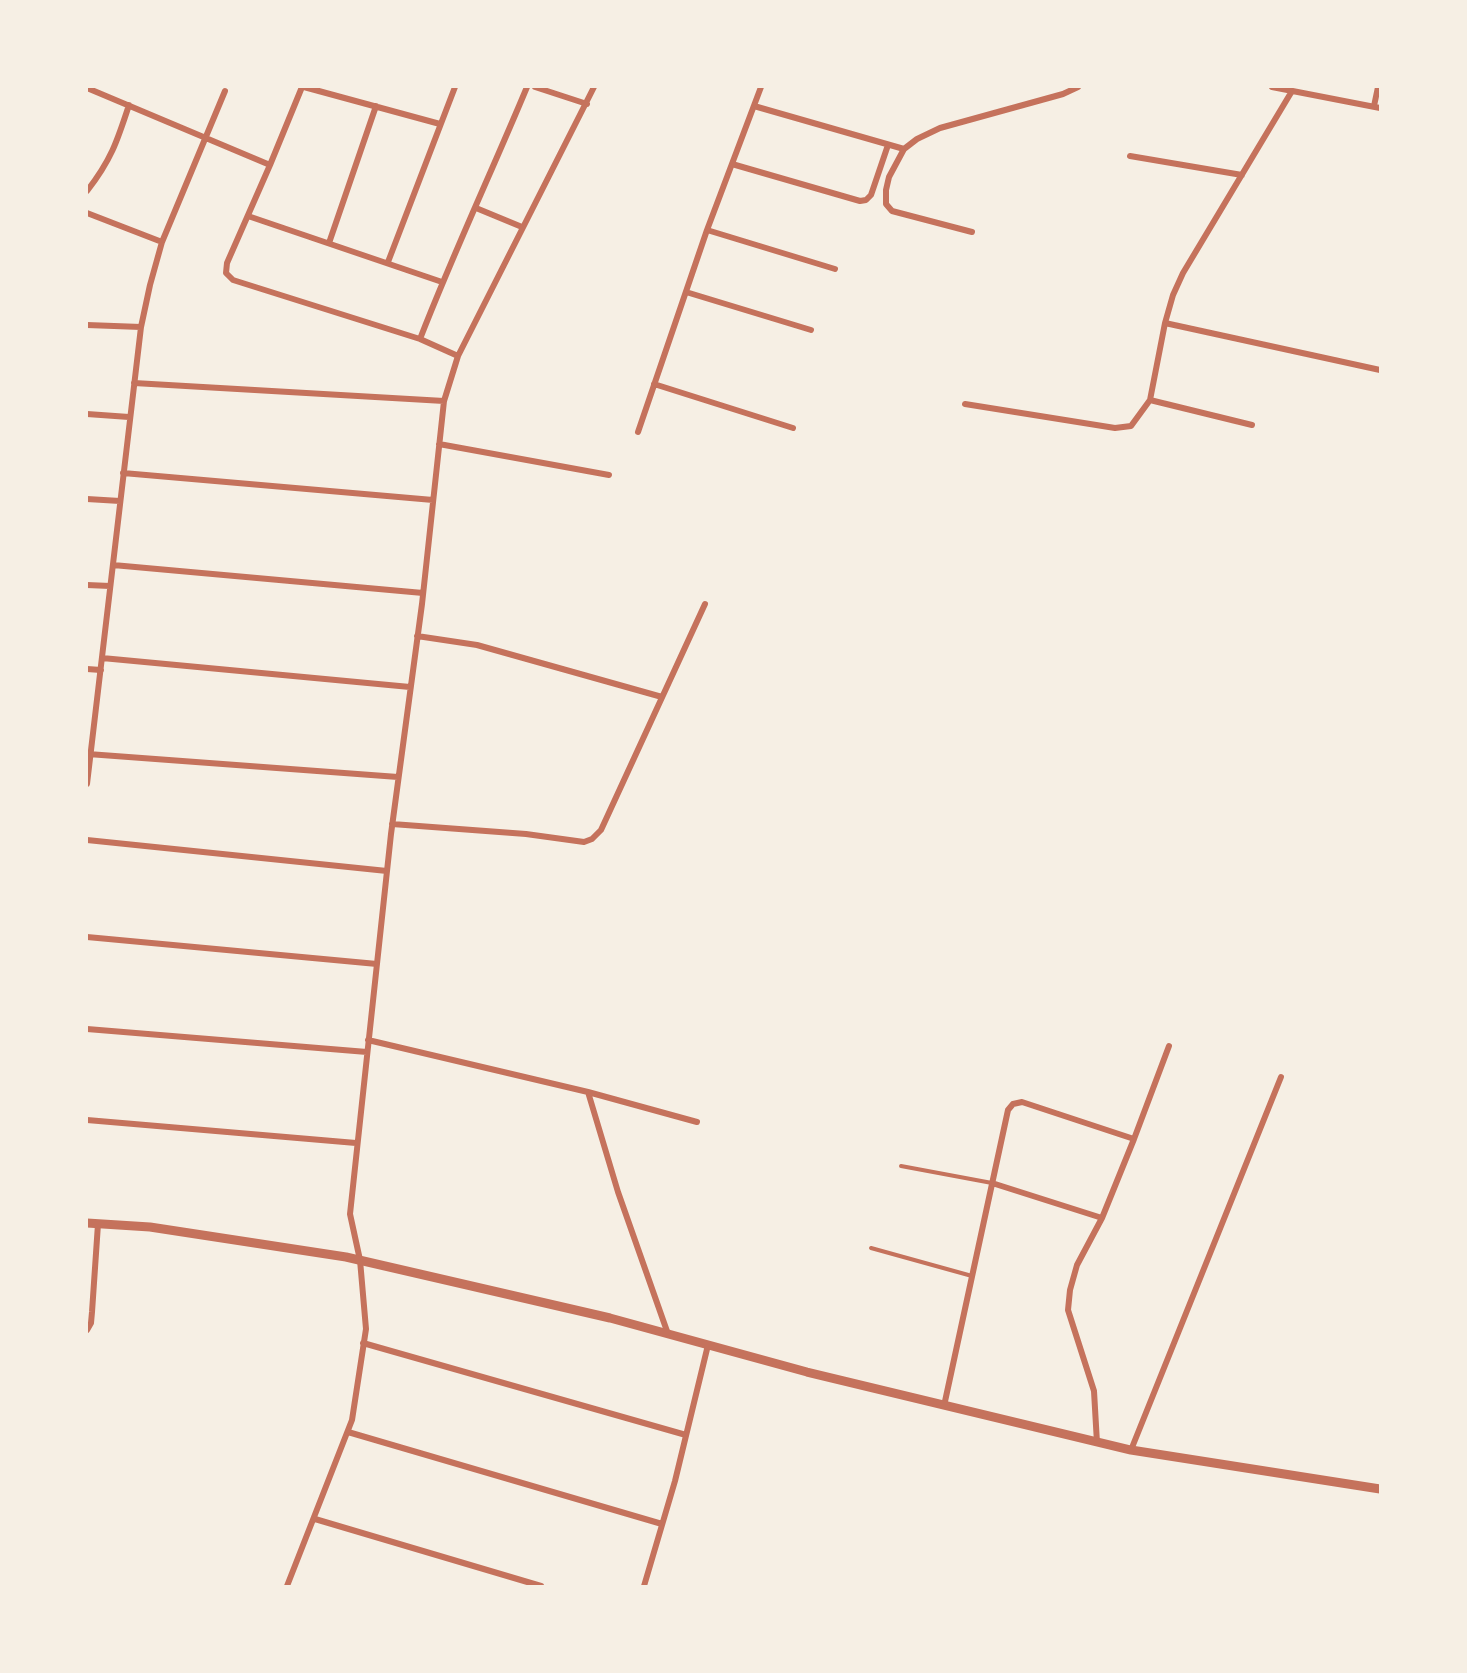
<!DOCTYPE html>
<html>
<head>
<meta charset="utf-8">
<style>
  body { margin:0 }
  #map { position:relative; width:1467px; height:1673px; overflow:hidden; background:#f6efe4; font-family:"IBM Plex Sans",sans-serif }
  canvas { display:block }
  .frame { position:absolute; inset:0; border:88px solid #f6efe4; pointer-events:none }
</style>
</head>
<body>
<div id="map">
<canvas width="1467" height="1673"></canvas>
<div class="frame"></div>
</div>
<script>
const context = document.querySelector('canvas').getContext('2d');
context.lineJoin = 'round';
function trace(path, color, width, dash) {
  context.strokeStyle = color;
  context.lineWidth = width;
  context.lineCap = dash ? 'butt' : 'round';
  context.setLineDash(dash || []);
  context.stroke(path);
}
trace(new Path2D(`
  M 901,1166 L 992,1183
  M 871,1248 L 972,1276`), '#c5725c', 4);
trace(new Path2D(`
  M 302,87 L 270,165 L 227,263 L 226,273 L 233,280 L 420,339 L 458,356
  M 304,87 L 440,124
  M 535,87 L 587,104
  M 1272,87 L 1380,108
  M 87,88 L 270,165
  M 754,106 L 904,149
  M 1374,106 L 1378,87
  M 1130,156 L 1242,175
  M 732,164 L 860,201 L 866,200 L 871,195 L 888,145
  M 87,191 C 111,160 117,142 129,105
  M 476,208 L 522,227
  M 87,213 L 162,242
  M 248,216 L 442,282
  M 707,230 L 835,269
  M 972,232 L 892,211 L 886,204 L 886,190 L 889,177 L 904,149 L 917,139 L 940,128 L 1063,94 L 1078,87
  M 329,243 L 376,106
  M 388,262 L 455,87
  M 686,292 L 811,330
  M 1165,323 L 1380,370
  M 87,325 L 141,327
  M 420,339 C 453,254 492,171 527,87
  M 134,383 L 444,401
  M 654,384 L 793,428
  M 1150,400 L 1252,425
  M 965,404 L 1115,428 L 1131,426 L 1150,400 L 1165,323 L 1173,295 L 1183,273 L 1292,91
  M 87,414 L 129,417
  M 638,432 L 707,230 L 761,87
  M 439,444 L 609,475
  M 123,473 L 433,500
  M 87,499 L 120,501
  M 113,565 L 423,593
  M 87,585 L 110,586
  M 417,636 L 477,645 L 662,697
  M 102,658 L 410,687
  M 87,669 L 101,670
  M 88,754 L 398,777
  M 87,784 L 141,327 L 150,285 L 162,242 L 225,91
  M 392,824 L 526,834 L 584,842 L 592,839 L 601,830 L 705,604
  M 87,840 L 387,871
  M 87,937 L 377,964
  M 87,1029 L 367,1052
  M 368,1040 L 588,1092 L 697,1122
  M 588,1092 L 618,1192 L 668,1334
  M 87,1120 L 356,1143
  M 992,1183 L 1102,1218
  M 87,1330 L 91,1323 L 92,1312 L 98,1224
  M 363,1343 L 686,1435
  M 944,1406 L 1008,1110 L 1013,1104 L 1022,1102 L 1134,1139
  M 348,1432 L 662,1524
  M 1097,1443 L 1094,1391 L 1068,1310 L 1070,1290 L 1077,1265 L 1102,1218 L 1134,1139 L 1169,1046
  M 1131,1450 L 1281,1077
  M 315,1519 L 541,1586
  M 287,1586 L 352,1420 L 366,1329 L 360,1260 L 350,1214 L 391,834 L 422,604 L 444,401 L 458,356 L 594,87
  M 644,1586 L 675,1481 L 708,1345`), '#c5725c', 6);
trace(new Path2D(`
  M 87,1223 L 150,1227 L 346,1257 L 610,1318 L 807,1372 L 1131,1450 L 1380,1489`), '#c5725c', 9);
</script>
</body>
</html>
